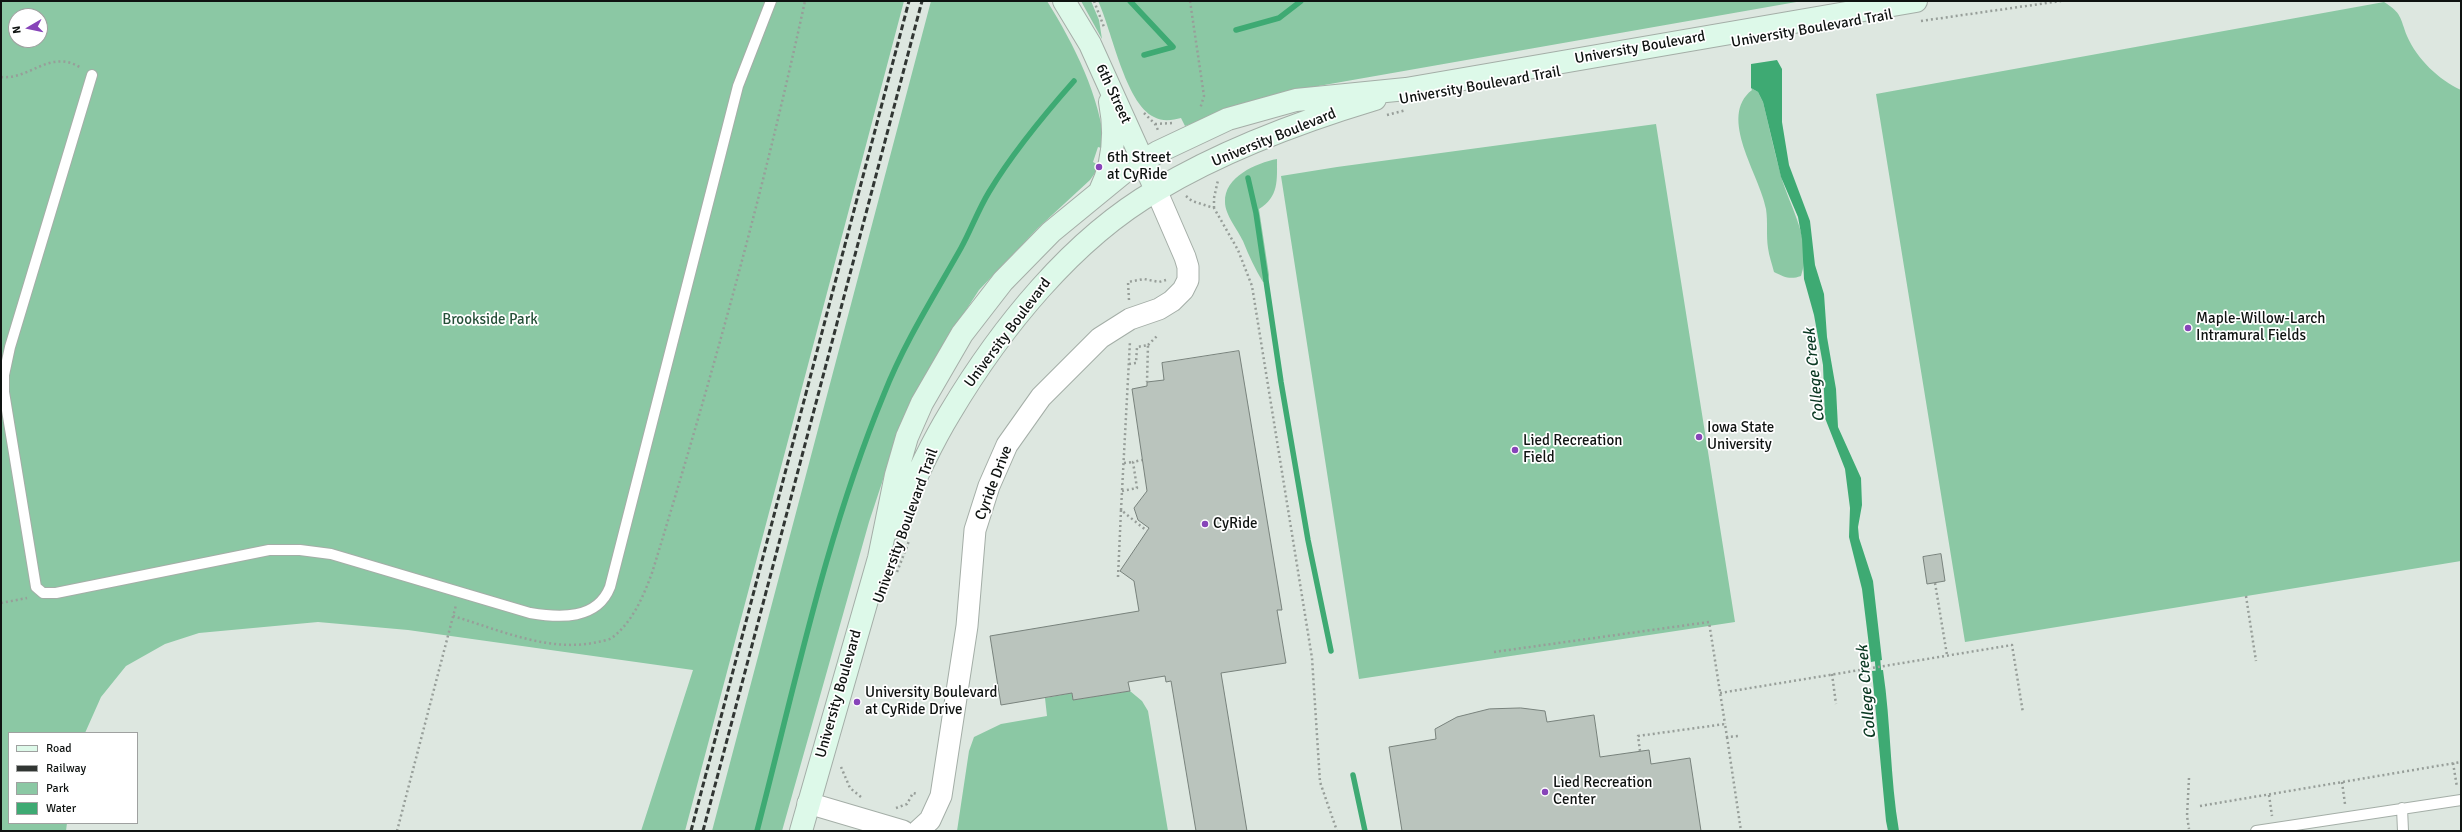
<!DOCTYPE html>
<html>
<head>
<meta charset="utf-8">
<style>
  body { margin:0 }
  #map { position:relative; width:2462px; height:832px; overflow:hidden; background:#dde7e0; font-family:Signika,sans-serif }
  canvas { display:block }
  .frame { position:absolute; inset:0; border:2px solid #0f1311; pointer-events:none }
  .legend { position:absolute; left:8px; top:732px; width:130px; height:92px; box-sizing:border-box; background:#fff; border:1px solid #9fa1a0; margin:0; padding:5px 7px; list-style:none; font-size:12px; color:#0f1311 }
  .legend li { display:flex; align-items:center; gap:8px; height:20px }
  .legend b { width:20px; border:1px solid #9fa1a0 }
  .north { position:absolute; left:8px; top:8px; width:40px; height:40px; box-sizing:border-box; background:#fff; border:1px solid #9fa1a0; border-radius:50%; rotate:261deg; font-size:11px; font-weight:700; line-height:16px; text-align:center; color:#0f1311 }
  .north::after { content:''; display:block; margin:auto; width:14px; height:18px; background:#8744b9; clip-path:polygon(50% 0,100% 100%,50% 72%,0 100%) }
</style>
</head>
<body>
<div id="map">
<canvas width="2462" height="832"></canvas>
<div class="frame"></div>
<ul class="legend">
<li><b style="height:5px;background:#ddf9e9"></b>Road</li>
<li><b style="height:5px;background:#313633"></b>Railway</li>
<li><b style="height:11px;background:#8bc8a4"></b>Park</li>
<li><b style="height:11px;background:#3eaa73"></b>Water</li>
</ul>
<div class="north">N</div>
</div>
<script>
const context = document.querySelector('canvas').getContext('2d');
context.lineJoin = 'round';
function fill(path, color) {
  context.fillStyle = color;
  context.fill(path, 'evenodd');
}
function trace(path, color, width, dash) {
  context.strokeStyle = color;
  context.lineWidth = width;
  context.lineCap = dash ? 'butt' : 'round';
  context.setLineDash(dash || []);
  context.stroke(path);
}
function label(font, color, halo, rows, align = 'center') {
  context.font = font + ' Signika,sans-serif';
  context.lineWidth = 3.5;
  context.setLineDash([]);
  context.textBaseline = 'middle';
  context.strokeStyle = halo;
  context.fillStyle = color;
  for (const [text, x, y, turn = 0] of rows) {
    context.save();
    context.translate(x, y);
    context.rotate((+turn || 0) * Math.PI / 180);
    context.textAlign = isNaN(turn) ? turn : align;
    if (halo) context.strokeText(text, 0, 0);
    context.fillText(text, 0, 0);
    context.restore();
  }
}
fill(new Path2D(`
  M 1,1 L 904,1 L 685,831 L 641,831 L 693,670 L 408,630 L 318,622 L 199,633 L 165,644 L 126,666 L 101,697 L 85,733 L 9,733 L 9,823 L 67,823 L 66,831 L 1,831 ZM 16,16 L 40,16 L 40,40 L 16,40 Z
  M 931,1 L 1047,1 C 1075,46 1100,96 1105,149 L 1098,147 L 1093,162 L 1100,166 L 1090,180 L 1038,228 L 979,290 L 935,358 L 903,419 L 869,522 L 782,831 L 712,831 Z
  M 1081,1 L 1091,1 L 1099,20 L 1102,39 Z
  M 1098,1 L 1802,1 L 1290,91 L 1185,126 L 1181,118 C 1173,120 1163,122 1154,117 C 1125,103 1112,30 1098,1 Z
  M 2384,2 C 2402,13 2400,18 2407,36 C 2417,59 2439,80 2461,90 L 2461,561 L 1965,642 L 1876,94 Z
  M 1751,88 L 1758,92 L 1763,102 C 1769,126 1774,151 1781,176 C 1790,208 1813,241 1801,276 C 1790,280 1784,277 1774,272 C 1772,264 1769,256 1768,248 C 1766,235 1768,222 1766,209 C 1760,175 1717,117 1752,90 Z
  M 1656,124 L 1735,622 L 1359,679 L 1281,176 L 1337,167 Z
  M 1277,159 C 1277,180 1279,197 1259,209 L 1269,275 L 1268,282 L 1263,282 C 1255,269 1249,256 1243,241 C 1238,230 1225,215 1225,202 C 1224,177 1256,163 1277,159 Z
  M 1130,691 L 1142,701 L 1148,711 L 1168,831 L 957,831 L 969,751 L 974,737 L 1001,724 L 1047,716 L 1045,698 L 1072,693 L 1073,700 Z`), '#8bc8a4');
fill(new Path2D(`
  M 1777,60 L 1782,69 L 1782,122 L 1789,165 L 1810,221 L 1815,265 L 1824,294 L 1827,337 L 1836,389 L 1838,427 L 1861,478 L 1862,505 L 1858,527 L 1859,538 L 1873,581 L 1882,660 L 1871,662 L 1862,589 L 1849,537 L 1850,508 L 1845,469 L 1825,418 L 1823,365 L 1814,315 L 1804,279 L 1802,239 L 1798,217 L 1781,177 L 1763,102 L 1758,92 L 1751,88 L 1751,64 Z
  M 1883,670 C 1891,723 1890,778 1899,831 L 1888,831 L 1886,821 L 1872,671 Z`), '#3eaa73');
trace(new Path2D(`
  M 1130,1 L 1173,47 L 1144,55
  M 1236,30 L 1279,18 L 1301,1
  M 1248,178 L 1256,213 L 1281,382 L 1308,540 L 1331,651
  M 1877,654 L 1879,677
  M 1353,775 L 1365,831
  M 757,831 C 795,685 826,534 884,394 C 904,343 934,296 961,248 C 971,230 978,210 989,192 C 1013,152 1043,116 1074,81`), '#3eaa73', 5.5);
const building = new Path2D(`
  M 1239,351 L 1282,610 L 1277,610 L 1286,663 L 1221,673 L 1247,831 L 1196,831 L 1171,681 L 1166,682 L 1165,676 L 1128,682 L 1130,691 L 1073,700 L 1072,693 L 1001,705 L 990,636 L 1139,611 L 1134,581 L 1120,571 L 1149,528 L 1138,520 L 1134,508 L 1147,491 L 1132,389 L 1147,386 L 1147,382 L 1164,380 L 1162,363 Z
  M 1941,554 L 1945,581 L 1927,584 L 1923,557 Z
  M 1521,708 L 1545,711 L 1547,722 L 1594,715 L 1600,757 L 1649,750 L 1651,764 L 1690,758 L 1701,831 L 1402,831 L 1389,747 L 1436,739 L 1435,729 L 1457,717 L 1489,709 Z`);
fill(building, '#bac4bd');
trace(building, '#78827c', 1);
const lane = new Path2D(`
  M 92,75 L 10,347 L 4,375 L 4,392 L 36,587 L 43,593 L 56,593 L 269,550 L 300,550 L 331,554 L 530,613 C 560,618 597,620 610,587 L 738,86 L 771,1
  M 2402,808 L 2403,831
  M 2256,831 L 2461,800`);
const street = new Path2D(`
  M 808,803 L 903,831
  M 918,831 L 930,820 L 941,796 L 967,626 L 975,530 L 989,486 L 1007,445 L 1041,397 L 1100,338 L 1130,319 L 1159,309 L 1172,301 L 1183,290 L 1188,280 L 1188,267 L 1185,257 L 1156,190`);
const secondary = new Path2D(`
  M 1064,1 L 1090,44 L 1156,190
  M 1100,191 C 1114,162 1116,133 1110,102
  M 893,528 C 911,489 928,449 950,413 C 1000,329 1072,239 1157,190 C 1222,151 1302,121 1375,99
  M 801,831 L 879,558 L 896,475 L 907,437 L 922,403 L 962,334 L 1003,281 L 1051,232 L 1123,173 L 1158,152 L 1228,119 L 1296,100 L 1406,89 L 1916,1`);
trace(lane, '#a4aea7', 12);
trace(street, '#a4aea7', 23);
trace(secondary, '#a4aea7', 24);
trace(new Path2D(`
  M 1094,1 L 1104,27
  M 1190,1 L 1204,96 L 1200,109
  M 1921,21 L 2061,1
  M 1,77 C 31,80 50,48 81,68
  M 1144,113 L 1155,124 L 1158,130
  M 1387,115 L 1406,110
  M 1155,124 L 1173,123
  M 1186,196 L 1192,201 L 1214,208 L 1238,250 L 1252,286 L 1312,658 L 1320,782 L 1337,831
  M 1214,208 L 1214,198 L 1218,180
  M 1129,300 L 1128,282 L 1144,279 L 1159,282 L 1166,280
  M 1148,345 L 1157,336
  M 1129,364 L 1136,363 L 1137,347 L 1148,345 L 1147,382
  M 1124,463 L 1133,462
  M 1122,491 L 1137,488 L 1133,462 L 1142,460
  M 1121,510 L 1130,341
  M 897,572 L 909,541
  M 1118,577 L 1121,510 L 1147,531
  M 1935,583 L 1947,655
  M 2246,596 L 2256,661
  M 1,603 L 27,598
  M 453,616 C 500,630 549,653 598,642 C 603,641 609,640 613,637 C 633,621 643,597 652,573 C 710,384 763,194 805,1
  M 1494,652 L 1709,622 L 1725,724
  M 1832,674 L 1836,704
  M 1720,693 L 2012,645 L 2023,713
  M 1727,737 L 1741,831
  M 1640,751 L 1638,736 L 1725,724 L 1727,737 L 1739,736
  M 2453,763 L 2457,787
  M 841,767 L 850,788 L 861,797
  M 2189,778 L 2187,816 L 2189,829
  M 2342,782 L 2345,804
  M 2269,795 L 2272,816
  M 2200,806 L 2461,762
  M 896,808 L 907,804 L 913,793 L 918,794
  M 397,831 L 456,605`), '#979e99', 2.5, [2, 3]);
trace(lane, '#fff', 10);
trace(street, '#fff', 21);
trace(secondary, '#ddf9e9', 22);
trace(new Path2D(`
  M 691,831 L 909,1
  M 703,831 L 922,1`), '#313633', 3, [6, 3]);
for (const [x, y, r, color] of [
  [1099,167,4,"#8744b9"],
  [2188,328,4,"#8744b9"],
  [1699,437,4,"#8744b9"],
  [1515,450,4,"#8744b9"],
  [1205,524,4,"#8744b9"],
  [857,702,4,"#8744b9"],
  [1545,792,4,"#8744b9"]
]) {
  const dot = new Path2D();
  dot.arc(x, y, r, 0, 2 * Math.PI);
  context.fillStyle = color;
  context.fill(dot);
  trace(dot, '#fff', 1.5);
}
label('15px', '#0f1311', '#fff', [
  ["University Boulevard Trail",1812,29,-10],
  ["University Boulevard",1640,48,-10],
  ["University Boulevard Trail",1480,86,-10],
  ["6th Street",1113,94,65],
  ["University Boulevard",1274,138,-22],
  ["University Boulevard",1008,333,-53],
  ["Cyride Drive",994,483,-69],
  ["University Boulevard Trail",906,526,-70],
  ["University Boulevard",839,694,-74]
]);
label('15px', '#0f1311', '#fff', [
  ["6th Street",1107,158],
  ["at CyRide",1107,175],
  ["Maple-Willow-Larch",2196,319],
  ["Intramural Fields",2196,336],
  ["Iowa State",1707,428],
  ["University",1707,445],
  ["Lied Recreation",1523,441],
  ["Field",1523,458],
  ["CyRide",1213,524],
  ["University Boulevard",865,693],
  ["at CyRide Drive",865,710],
  ["Lied Recreation",1553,783],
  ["Center",1553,800]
], 'left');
label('15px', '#255038', '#fff', [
  ["Brookside Park",490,320]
]);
label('italic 16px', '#0b3923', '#fff', [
  ["College Creek",1815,375,-96],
  ["College Creek",1867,692,-95]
]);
</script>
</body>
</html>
